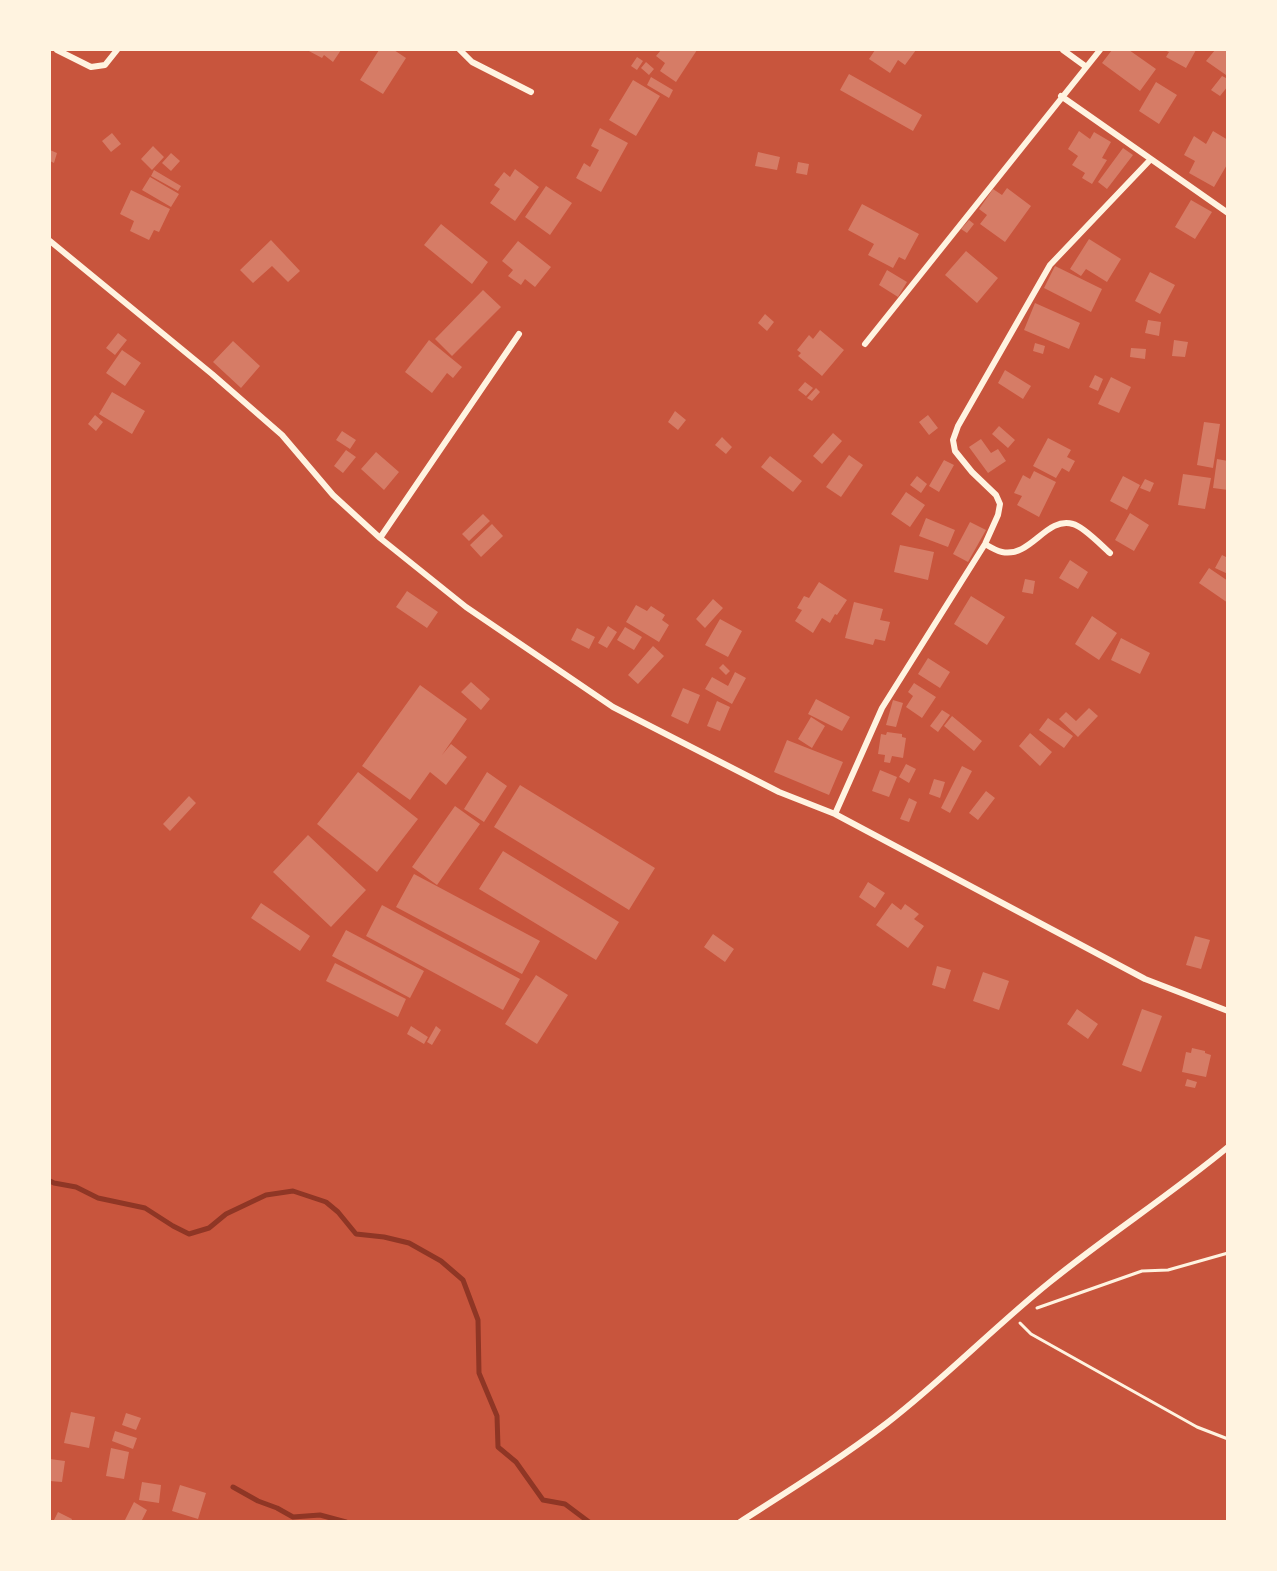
<!DOCTYPE html>
<html>
<head>
<meta charset="utf-8">
<style>
  body { margin:0 }
  #map { position:relative; width:1277px; height:1571px; overflow:hidden; background:#c8553d; font-family:"Titillium Web",sans-serif }
  canvas { display:block }
  .frame { position:absolute; inset:0; border:51px solid #fff3e0; pointer-events:none }
</style>
</head>
<body>
<div id="map">
<canvas width="1277" height="1571"></canvas>
<div class="frame"></div>
</div>
<script>
const context = document.querySelector('canvas').getContext('2d');
context.lineJoin = 'round';
function trace(path, color, width, dash) {
  context.strokeStyle = color;
  context.lineWidth = width;
  context.lineCap = dash ? 'butt' : 'round';
  context.setLineDash(dash || []);
  context.stroke(path);
}
function fill(path, color) {
  context.fillStyle = color;
  context.fill(path, 'evenodd');
}
trace(new Path2D(`
  M 50,1181 L 54,1183 L 76,1187 L 98,1198 L 145,1208 L 173,1226 L 189,1234 L 209,1228 L 226,1214 L 266,1195 L 293,1191 L 326,1202 L 338,1212 L 356,1234 L 384,1237 L 409,1243 L 441,1261 L 463,1280 L 478,1320 L 479,1373 L 497,1416 L 498,1447 L 516,1462 L 543,1500 L 565,1504 L 589,1522
  M 233,1487 L 258,1501 L 277,1508 L 293,1517 L 320,1515 L 346,1522`), '#8f3625', 5);
fill(new Path2D(`
  M 307,50 L 341,50 L 333,62 L 324,55 L 322,58 Z
  M 379,50 L 394,50 L 406,58 L 383,94 L 360,80 Z
  M 661,50 L 697,50 L 676,82 L 660,71 L 665,63 L 656,56 Z
  M 875,50 L 916,50 L 905,65 L 898,60 L 890,73 L 869,59 Z
  M 1112,50 L 1129,50 L 1156,69 L 1140,91 L 1102,63 Z
  M 1164,50 L 1196,50 L 1186,68 L 1166,57 L 1169,52 Z
  M 1215,50 L 1228,50 L 1226,75 L 1206,61 Z
  M 637,57 L 643,61 L 637,70 L 631,66 Z
  M 646,62 L 654,69 L 649,75 L 641,68 Z
  M 849,74 L 922,115 L 913,131 L 840,90 Z
  M 1222,76 L 1228,79 L 1228,86 L 1220,96 L 1211,90 Z
  M 651,77 L 673,90 L 669,98 L 647,85 Z
  M 633,80 L 660,96 L 636,136 L 609,120 Z
  M 1156,82 L 1177,95 L 1159,124 L 1139,111 Z
  M 600,128 L 628,143 L 601,192 L 576,178 L 584,163 L 590,167 L 599,150 L 591,146 Z
  M 1079,131 L 1090,139 L 1094,132 L 1111,142 L 1102,158 L 1107,160 L 1092,184 L 1082,178 L 1085,173 L 1072,165 L 1078,156 L 1068,149 Z
  M 1213,131 L 1228,140 L 1228,163 L 1214,187 L 1189,173 L 1195,161 L 1184,155 L 1194,136 L 1206,144 Z
  M 112,133 L 121,144 L 111,152 L 102,141 Z
  M 153,146 L 164,157 L 152,170 L 141,159 Z
  M 1123,148 L 1133,155 L 1107,189 L 1098,182 Z
  M 50,150 L 57,153 L 54,163 L 50,161 Z
  M 758,152 L 780,157 L 777,170 L 755,166 Z
  M 171,153 L 180,161 L 171,171 L 162,163 Z
  M 798,162 L 809,164 L 807,175 L 796,173 Z
  M 515,169 L 539,187 L 515,221 L 490,203 L 500,189 L 494,185 L 504,172 L 510,177 Z
  M 154,170 L 181,186 L 178,191 L 151,176 Z
  M 150,177 L 179,194 L 171,207 L 142,190 Z
  M 546,186 L 572,203 L 550,235 L 525,217 Z
  M 1007,188 L 1031,206 L 1005,242 L 980,224 L 987,215 L 979,209 L 993,189 L 1002,195 Z
  M 131,190 L 170,209 L 159,232 L 154,230 L 149,240 L 130,231 L 134,221 L 120,214 Z
  M 1191,200 L 1212,212 L 1195,239 L 1175,227 Z
  M 862,204 L 919,234 L 905,260 L 899,257 L 893,268 L 868,255 L 874,244 L 848,230 Z
  M 969,220 L 974,224 L 967,233 L 961,229 Z
  M 441,224 L 488,262 L 472,284 L 424,245 Z
  M 1089,239 L 1121,259 L 1107,282 L 1086,269 L 1081,276 L 1070,269 Z
  M 271,240 L 300,271 L 288,282 L 272,266 L 253,283 L 240,270 Z
  M 518,241 L 551,267 L 535,287 L 525,279 L 521,285 L 508,276 L 513,270 L 502,261 Z
  M 966,251 L 998,278 L 977,303 L 945,275 Z
  M 1055,266 L 1102,289 L 1091,312 L 1044,288 Z
  M 887,270 L 907,282 L 898,297 L 879,285 Z
  M 1150,272 L 1175,285 L 1160,314 L 1135,301 Z
  M 483,290 L 501,307 L 452,356 L 435,339 Z
  M 1035,303 L 1080,323 L 1069,349 L 1024,330 Z
  M 765,314 L 774,322 L 767,331 L 758,323 Z
  M 1148,320 L 1161,322 L 1159,336 L 1145,333 Z
  M 820,330 L 844,350 L 822,376 L 798,356 L 801,353 L 797,350 L 809,335 L 813,339 Z
  M 118,333 L 127,340 L 115,355 L 106,348 Z
  M 429,340 L 462,367 L 453,378 L 447,373 L 432,393 L 405,372 Z
  M 1174,340 L 1188,342 L 1185,357 L 1172,356 Z
  M 233,341 L 260,366 L 241,388 L 213,362 Z
  M 1035,343 L 1045,346 L 1043,354 L 1033,351 Z
  M 1131,348 L 1146,349 L 1145,359 L 1130,357 Z
  M 122,350 L 141,363 L 125,386 L 106,373 Z
  M 1005,370 L 1031,386 L 1023,399 L 998,383 Z
  M 1095,375 L 1103,379 L 1098,391 L 1089,387 Z
  M 1111,377 L 1131,387 L 1119,413 L 1098,404 Z
  M 805,382 L 813,388 L 806,396 L 798,390 Z
  M 816,388 L 820,392 L 812,401 L 807,398 Z
  M 112,392 L 145,411 L 132,434 L 99,414 Z
  M 675,411 L 686,420 L 678,430 L 668,422 Z
  M 95,415 L 103,422 L 96,431 L 88,424 Z
  M 928,415 L 938,428 L 929,435 L 919,422 Z
  M 1204,422 L 1220,424 L 1213,468 L 1197,465 Z
  M 999,426 L 1015,440 L 1008,448 L 992,434 Z
  M 342,431 L 356,440 L 350,449 L 336,440 Z
  M 833,433 L 842,441 L 822,464 L 813,456 Z
  M 722,437 L 732,447 L 726,454 L 715,445 Z
  M 1048,438 L 1071,450 L 1067,457 L 1075,461 L 1069,472 L 1062,468 L 1056,478 L 1033,466 Z
  M 981,439 L 991,453 L 998,449 L 1006,461 L 988,473 L 969,447 Z
  M 346,450 L 356,457 L 343,473 L 334,466 Z
  M 376,452 L 399,472 L 384,490 L 361,469 Z
  M 849,455 L 863,465 L 841,497 L 826,487 Z
  M 770,456 L 802,481 L 793,492 L 761,467 Z
  M 1217,459 L 1228,461 L 1228,490 L 1213,488 Z
  M 944,460 L 954,465 L 939,492 L 929,486 Z
  M 1034,471 L 1056,482 L 1039,517 L 1017,505 L 1022,496 L 1014,493 L 1023,475 L 1030,479 Z
  M 1183,474 L 1211,478 L 1205,509 L 1178,505 Z
  M 917,476 L 927,484 L 921,493 L 910,485 Z
  M 1123,476 L 1140,485 L 1127,510 L 1110,501 Z
  M 1145,479 L 1154,483 L 1150,492 L 1140,488 Z
  M 906,492 L 925,505 L 910,527 L 891,514 Z
  M 1130,513 L 1149,525 L 1134,551 L 1115,540 Z
  M 483,514 L 490,521 L 469,541 L 462,534 Z
  M 926,518 L 955,530 L 948,547 L 919,536 Z
  M 970,522 L 986,530 L 968,562 L 953,554 Z
  M 492,524 L 503,536 L 481,557 L 470,545 Z
  M 900,545 L 934,552 L 928,580 L 894,572 Z
  M 1222,555 L 1228,558 L 1228,574 L 1215,568 Z
  M 1070,560 L 1088,572 L 1078,589 L 1059,578 Z
  M 1209,568 L 1228,581 L 1228,603 L 1199,583 Z
  M 1025,579 L 1035,581 L 1033,594 L 1022,592 Z
  M 819,582 L 847,600 L 837,615 L 835,614 L 830,623 L 822,618 L 813,633 L 795,621 L 802,610 L 797,608 L 804,596 L 809,598 Z
  M 407,591 L 438,612 L 427,628 L 396,607 Z
  M 971,596 L 1005,617 L 987,645 L 954,624 Z
  M 713,599 L 723,608 L 705,628 L 696,619 Z
  M 854,602 L 883,609 L 880,620 L 890,622 L 885,641 L 875,639 L 873,645 L 845,638 Z
  M 636,605 L 647,611 L 651,606 L 665,615 L 662,620 L 669,625 L 659,642 L 626,622 Z
  M 1092,616 L 1117,633 L 1099,660 L 1075,644 Z
  M 720,619 L 742,631 L 728,657 L 705,645 Z
  M 608,626 L 617,632 L 607,648 L 598,643 Z
  M 625,627 L 642,637 L 634,650 L 617,640 Z
  M 577,628 L 595,637 L 589,649 L 571,640 Z
  M 1121,638 L 1150,653 L 1140,674 L 1111,660 Z
  M 653,646 L 664,656 L 638,684 L 628,675 Z
  M 928,658 L 950,672 L 940,688 L 918,674 Z
  M 723,664 L 730,671 L 726,675 L 719,668 Z
  M 735,672 L 746,678 L 732,704 L 705,689 L 712,677 L 728,686 Z
  M 471,682 L 490,699 L 481,710 L 461,692 Z
  M 914,683 L 936,697 L 922,718 L 906,707 L 913,696 L 908,692 Z
  M 420,685 L 467,719 L 442,755 L 451,744 L 467,757 L 446,785 L 430,772 L 410,800 L 362,766 Z
  M 683,688 L 700,695 L 688,724 L 671,716 Z
  M 816,699 L 850,717 L 842,731 L 808,714 Z
  M 893,700 L 903,703 L 896,727 L 886,725 Z
  M 717,701 L 730,707 L 720,731 L 707,726 Z
  M 1089,708 L 1098,716 L 1078,737 L 1059,719 L 1066,712 L 1076,721 Z
  M 942,710 L 950,715 L 938,732 L 930,726 Z
  M 952,716 L 982,741 L 974,751 L 944,726 Z
  M 811,717 L 825,726 L 812,748 L 798,739 Z
  M 1048,718 L 1073,736 L 1064,748 L 1039,730 Z
  M 887,732 L 902,734 L 902,737 L 906,738 L 903,758 L 892,756 L 890,763 L 884,762 L 885,755 L 878,754 L 881,734 L 886,735 Z
  M 1030,733 L 1052,752 L 1040,766 L 1019,746 Z
  M 787,740 L 843,762 L 829,795 L 774,772 Z
  M 906,764 L 916,769 L 909,783 L 899,777 Z
  M 962,766 L 972,771 L 950,813 L 941,808 Z
  M 880,770 L 897,777 L 889,797 L 872,791 Z
  M 358,772 L 418,819 L 377,872 L 317,824 Z
  M 487,772 L 507,786 L 484,822 L 464,809 Z
  M 934,779 L 945,782 L 940,798 L 929,794 Z
  M 520,785 L 655,868 L 629,910 L 494,827 Z
  M 986,791 L 995,798 L 978,820 L 969,813 Z
  M 189,796 L 196,803 L 170,831 L 163,824 Z
  M 909,798 L 917,802 L 909,822 L 900,819 Z
  M 455,806 L 480,824 L 437,885 L 412,867 Z
  M 308,835 L 366,890 L 331,927 L 273,872 Z
  M 503,851 L 619,922 L 596,960 L 479,889 Z
  M 414,874 L 540,941 L 522,974 L 396,907 Z
  M 868,882 L 885,893 L 875,908 L 859,897 Z
  M 261,903 L 310,936 L 300,951 L 251,918 Z
  M 892,903 L 901,910 L 905,904 L 919,914 L 914,919 L 924,926 L 908,948 L 876,925 Z
  M 382,905 L 520,979 L 503,1010 L 366,936 Z
  M 346,930 L 424,971 L 410,998 L 332,956 Z
  M 713,934 L 734,949 L 725,962 L 704,947 Z
  M 1195,936 L 1210,940 L 1201,969 L 1186,965 Z
  M 335,963 L 406,999 L 398,1017 L 326,981 Z
  M 937,966 L 951,970 L 945,989 L 932,985 Z
  M 983,972 L 1009,981 L 999,1010 L 973,1001 Z
  M 536,975 L 568,995 L 537,1044 L 505,1024 Z
  M 1077,1009 L 1098,1024 L 1088,1039 L 1067,1024 Z
  M 1142,1009 L 1162,1016 L 1141,1072 L 1122,1065 Z
  M 411,1026 L 428,1037 L 424,1044 L 407,1034 Z
  M 436,1026 L 441,1030 L 432,1045 L 427,1042 Z
  M 1192,1048 L 1205,1051 L 1205,1053 L 1211,1055 L 1206,1077 L 1182,1072 L 1186,1052 L 1191,1053 Z
  M 1187,1079 L 1197,1082 L 1195,1088 L 1185,1086 Z
  M 71,1412 L 95,1417 L 89,1448 L 64,1443 Z
  M 126,1413 L 141,1418 L 136,1430 L 122,1425 Z
  M 115,1431 L 137,1438 L 133,1449 L 112,1441 Z
  M 111,1448 L 129,1452 L 124,1479 L 106,1476 Z
  M 50,1459 L 65,1461 L 62,1482 L 50,1481 Z
  M 142,1482 L 161,1485 L 159,1503 L 139,1500 Z
  M 180,1485 L 206,1493 L 198,1519 L 172,1511 Z
  M 134,1502 L 147,1510 L 141,1522 L 124,1522 Z
  M 58,1512 L 72,1519 L 71,1522 L 53,1522 Z`), '#d67c66');
trace(new Path2D(`
  M 1037,1308 L 1142,1271 L 1168,1270 L 1228,1253
  M 1020,1323 L 1031,1334 L 1197,1427 L 1228,1439`), '#fff3e0', 3);
trace(new Path2D(`
  M 57,50 L 91,67 L 105,65 L 117,50
  M 460,50 L 472,62 L 531,92
  M 1063,50 L 1085,66
  M 1061,96 L 1228,213
  M 50,241 L 212,374 L 282,435 L 333,495 L 380,538 L 466,607 L 613,707 L 779,792 L 835,814 L 1145,979 L 1228,1011
  M 865,344 L 1100,50
  M 380,538 L 519,334
  M 985,544 C 990,547 997,551 1002,552 C 1031,558 1046,516 1073,524 C 1083,526 1102,546 1110,553
  M 835,814 L 882,708 L 985,544 L 998,515 L 1000,504 L 996,495 L 972,472 L 955,451 L 953,440 L 958,426 L 1050,265 L 1150,160
  M 740,1522 C 790,1490 840,1459 887,1423 C 944,1379 994,1327 1050,1282 C 1108,1235 1170,1195 1228,1147`), '#fff3e0', 6);
</script>
</body>
</html>
